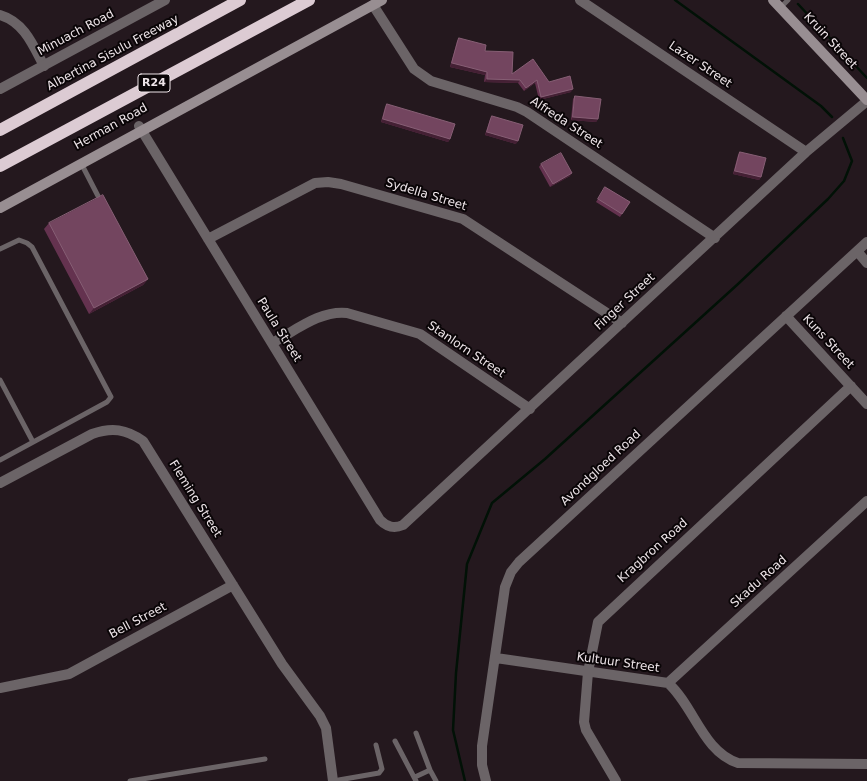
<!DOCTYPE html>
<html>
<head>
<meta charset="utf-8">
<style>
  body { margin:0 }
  canvas { display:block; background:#24181e }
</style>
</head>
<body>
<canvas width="867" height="781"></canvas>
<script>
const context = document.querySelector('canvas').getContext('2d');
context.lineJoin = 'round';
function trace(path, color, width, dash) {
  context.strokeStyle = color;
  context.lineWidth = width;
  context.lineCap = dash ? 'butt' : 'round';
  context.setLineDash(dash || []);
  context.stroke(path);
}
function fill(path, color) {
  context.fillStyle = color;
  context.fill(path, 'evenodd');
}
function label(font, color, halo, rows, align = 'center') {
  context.font = font + ' "DejaVu Sans",sans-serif';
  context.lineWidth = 4;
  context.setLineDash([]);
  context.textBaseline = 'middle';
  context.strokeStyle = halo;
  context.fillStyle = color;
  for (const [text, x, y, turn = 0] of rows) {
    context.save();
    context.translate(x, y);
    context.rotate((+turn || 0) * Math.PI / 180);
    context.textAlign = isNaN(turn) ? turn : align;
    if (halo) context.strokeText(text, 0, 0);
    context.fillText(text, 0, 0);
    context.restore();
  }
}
trace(new Path2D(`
  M 675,0 L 821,106 L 832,117
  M 798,4 L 867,78
  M 465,781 L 453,730 L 456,673 L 467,564 L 492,503 L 545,459 L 738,284 L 828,199 L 844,181 L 852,161 L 843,138`), '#011106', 2.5);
trace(new Path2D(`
  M 781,7 L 788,0
  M 82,165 L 98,196
  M 0,249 L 19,240 L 27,243 L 32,247 L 111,397 L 107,402 L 0,460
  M 0,380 L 33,442
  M 416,733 L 430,770 L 436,781
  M 395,741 L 416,781
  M 415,777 L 430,770
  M 130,781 L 265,759
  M 333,781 L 379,773 L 382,769 L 376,745`), '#6b6467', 5);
trace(new Path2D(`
  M 580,0 L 806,152
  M 373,5 L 414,69 L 431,81 L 517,107 L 527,112 L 715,238
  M 0,15 C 24,22 33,45 44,66
  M 139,126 L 380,520 C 387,527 394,529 403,525 L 806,152 L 867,101
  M 208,239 L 315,183 L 328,182 L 341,184 L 463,219 L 622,323
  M 857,251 L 867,263
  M 786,316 L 867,404
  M 272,343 C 295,331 320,310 347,313 L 420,334 L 530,409
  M 0,483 L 92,434 C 112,427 126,429 143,441 L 282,664 L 320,716 L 326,728 L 333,781
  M 496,658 L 668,683 C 694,706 703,752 738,763 L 867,764
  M 668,683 L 867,501
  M 0,688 L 69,674 L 233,585
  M 486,781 L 482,765 L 482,746 L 505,587 L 511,572 L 519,562 L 867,242
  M 616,781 L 586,730 L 584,722 L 588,672 L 598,622 L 851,386`), '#6b6467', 10);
trace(new Path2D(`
  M 0,89 L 165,0`), '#6b6467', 10);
trace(new Path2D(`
  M 773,0 L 867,100
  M 0,208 L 382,0`), '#988e92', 10);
trace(new Path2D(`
  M 0,130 L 240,0
  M 0,166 L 309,0`), '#dccbd3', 12);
fill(new Path2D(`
  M 459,38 L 485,51 L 512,74 L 549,82 L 571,92 L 539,100 L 535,83 L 524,91 L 518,83 L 484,82 L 485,75 L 450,67 L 457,41 Z
  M 575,96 L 598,119 L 596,122 L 571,120 L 573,99 Z
  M 387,104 L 450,139 L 448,142 L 381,122 L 385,107 Z
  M 492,116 L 516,144 L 485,135 L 490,119 Z
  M 740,152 L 761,177 L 759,180 L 733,174 L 738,155 Z
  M 541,164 L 570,176 L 550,187 L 539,167 Z
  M 605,187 L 630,202 L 620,217 L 596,202 Z
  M 49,223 L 148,279 L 143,285 L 89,314 L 44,229 Z`), '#64324f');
fill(new Path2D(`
  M 452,63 L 487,72 L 485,75 L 450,67 Z
  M 487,79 L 520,80 L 518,83 L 484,82 Z
  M 537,80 L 535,83 L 524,91 L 526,88 Z
  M 573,89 L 571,92 L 539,100 L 541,97 Z
  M 573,117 L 598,119 L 596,122 L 571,120 Z
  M 383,119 L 450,139 L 448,142 L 381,122 Z
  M 487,132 L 518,141 L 516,144 L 485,135 Z
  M 735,171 L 761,177 L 759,180 L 733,174 Z
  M 572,173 L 570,176 L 550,187 L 553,184 Z
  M 148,279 L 143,285 L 89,314 L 94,308 Z`), '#442034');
const building = new Path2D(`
  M 459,38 L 486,45 L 485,51 L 513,52 L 512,74 L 533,59 L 549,82 L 570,76 L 573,89 L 541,97 L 537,80 L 526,88 L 520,80 L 487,79 L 487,72 L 452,63 Z
  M 575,96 L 601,99 L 598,119 L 573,117 Z
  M 387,104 L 455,124 L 450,139 L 383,119 Z
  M 492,116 L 523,125 L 518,141 L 487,132 Z
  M 740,152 L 766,158 L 761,177 L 735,171 Z
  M 561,153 L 572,173 L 553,184 L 541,164 Z
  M 605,187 L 630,202 L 622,214 L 598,199 Z
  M 103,195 L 148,279 L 94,308 L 49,223 Z`);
fill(building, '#73455f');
trace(building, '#865e74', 1);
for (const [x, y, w] of [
  [154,83,32]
]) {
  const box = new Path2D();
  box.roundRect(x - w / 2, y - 9, w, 18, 3);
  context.fillStyle = '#0a0507';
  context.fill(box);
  trace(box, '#ede4e8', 1);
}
label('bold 11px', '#ede4e8', null, [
  ["R24",154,83]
]);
label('12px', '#ede4e8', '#0a0507', [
  ["Minuach Road",76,33,-28],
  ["Kruin Street",830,41,47],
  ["Albertina Sisulu Freeway",113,53,-28],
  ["Lazer Street",700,65,34],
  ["Alfreda Street",566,123,33],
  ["Herman Road",111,127,-29],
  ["Sydella Street",426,195,17],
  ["Finger Street",625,302,-43],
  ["Paula Street",279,330,58],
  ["Kuns Street",828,342,47],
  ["Stanlorn Street",466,350,34],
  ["Avondgloed Road",601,468,-43],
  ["Fleming Street",195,499,58],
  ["Kragbron Road",653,551,-42],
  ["Skadu Road",759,582,-42],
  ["Bell Street",138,621,-28],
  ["Kultuur Street",618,663,8]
]);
</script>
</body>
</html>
